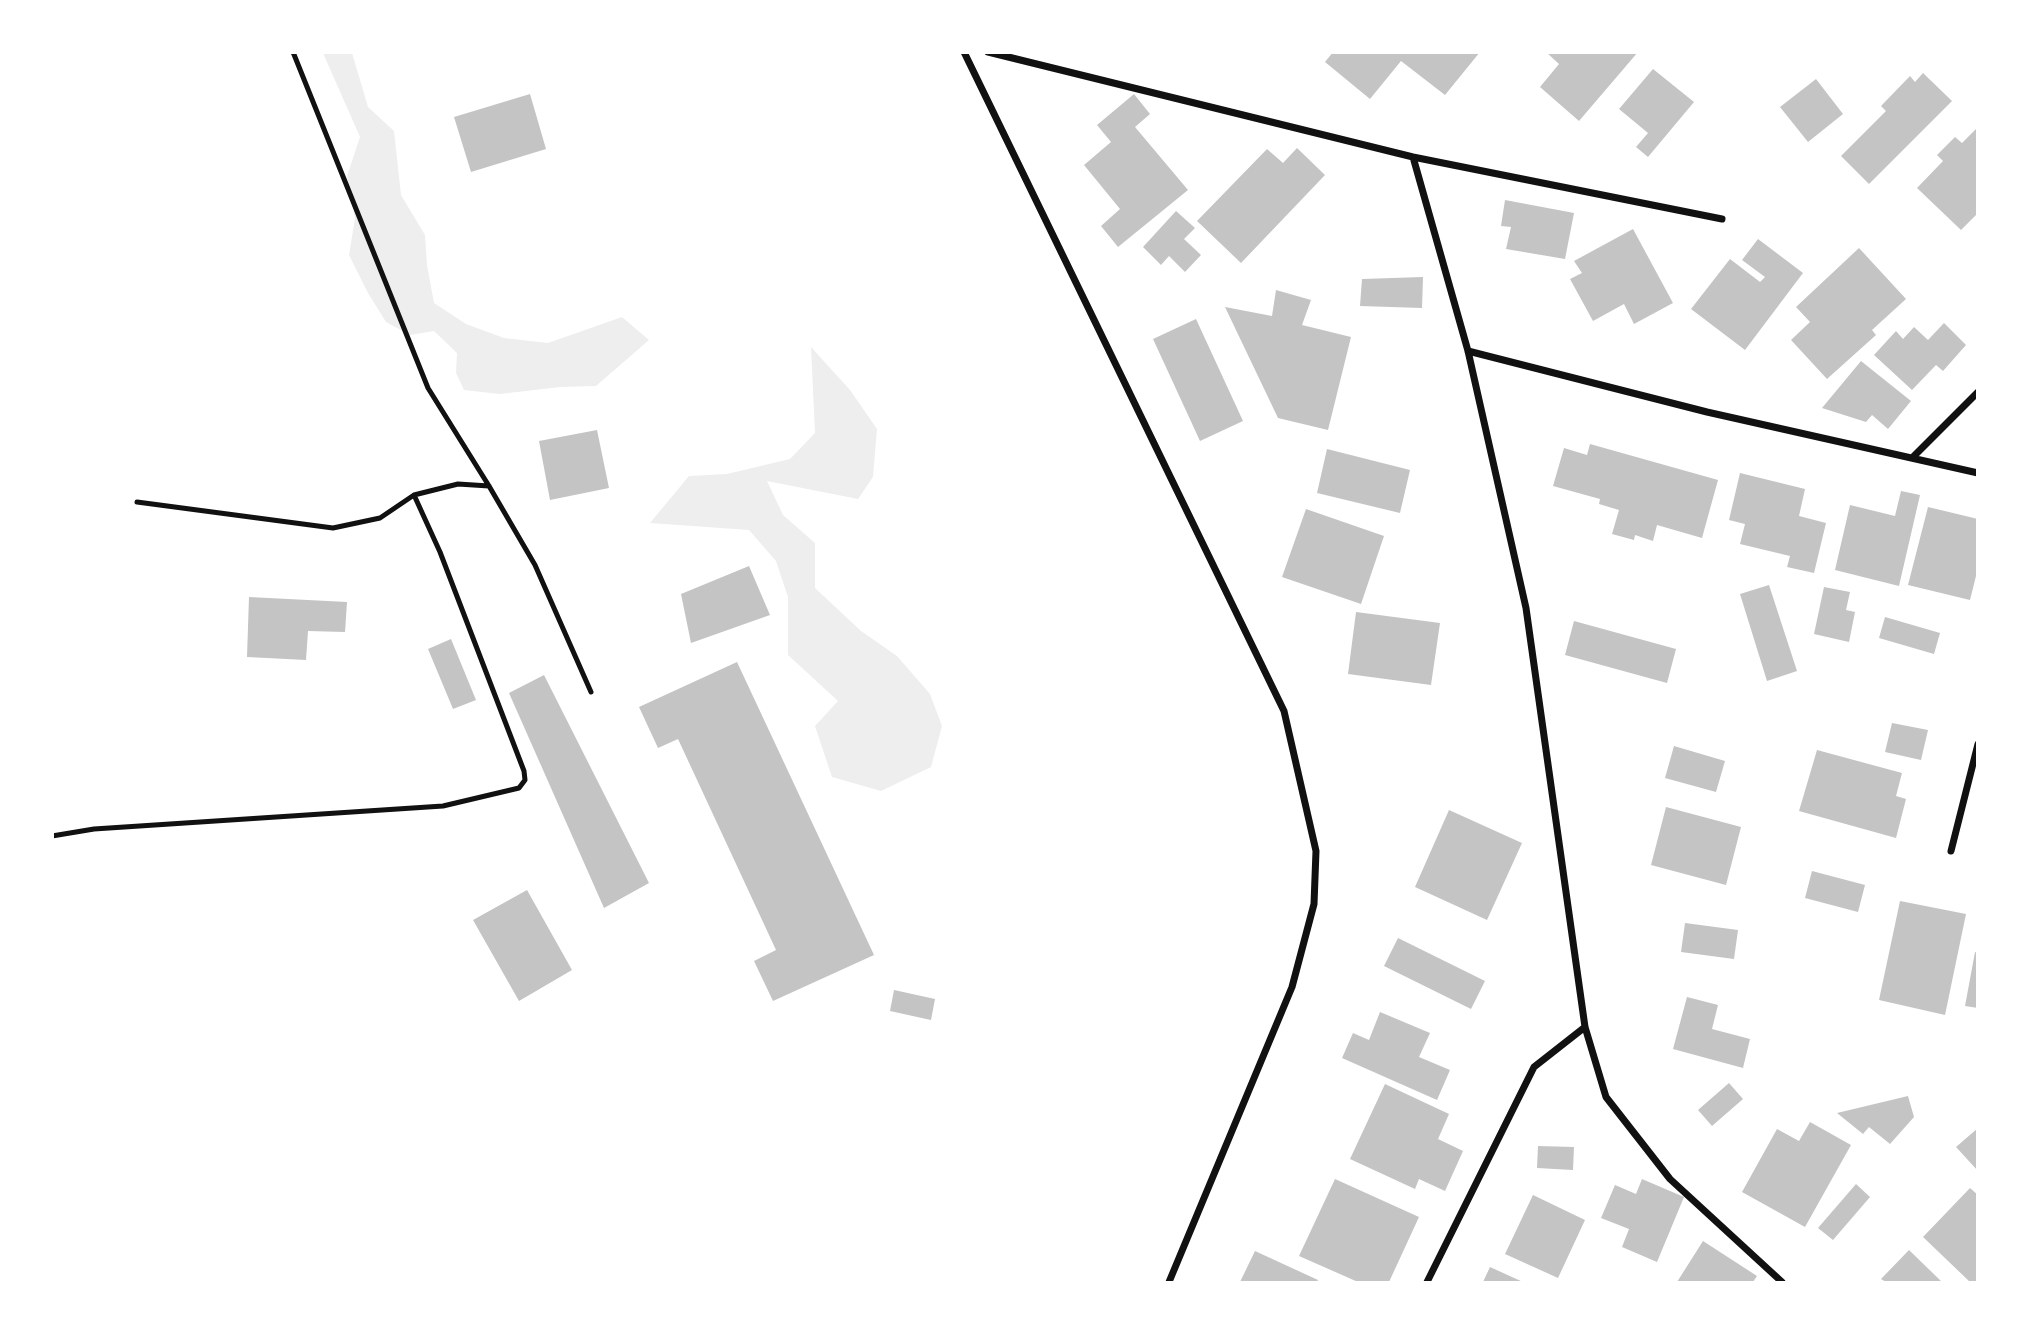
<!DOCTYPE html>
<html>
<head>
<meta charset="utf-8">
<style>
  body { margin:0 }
  #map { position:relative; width:2030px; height:1335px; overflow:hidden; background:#fff; font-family:"Public Sans",sans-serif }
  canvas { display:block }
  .frame { position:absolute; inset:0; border:54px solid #fff; pointer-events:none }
</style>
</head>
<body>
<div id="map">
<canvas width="2030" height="1335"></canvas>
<div class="frame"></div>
</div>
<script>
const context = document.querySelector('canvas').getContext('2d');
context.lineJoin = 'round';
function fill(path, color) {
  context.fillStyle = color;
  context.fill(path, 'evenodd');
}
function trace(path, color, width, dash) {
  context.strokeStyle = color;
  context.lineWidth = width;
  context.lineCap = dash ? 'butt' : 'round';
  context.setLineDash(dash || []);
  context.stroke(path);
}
fill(new Path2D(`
  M 323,53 L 352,53 L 368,107 L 394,131 L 401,195 L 425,235 L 427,265 L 434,303 L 466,324 L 504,338 L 548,343 L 622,317 L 649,340 L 596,386 L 560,387 L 500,394 L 464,390 L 456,373 L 457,353 L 434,331 L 410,335 L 386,322 L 368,293 L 349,255 L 355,218 L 347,176 L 360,137 Z
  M 811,347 L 850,390 L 877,429 L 873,477 L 858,499 L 767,481 L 783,515 L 815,543 L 815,588 L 861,631 L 897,656 L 930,694 L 942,726 L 931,767 L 881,791 L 832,777 L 815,726 L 838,701 L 788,655 L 788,597 L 776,561 L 749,530 L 650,523 L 689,476 L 727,474 L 790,459 L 815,433 Z`), '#eee');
fill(new Path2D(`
  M 1333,52 L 1480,52 L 1445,95 L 1401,61 L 1370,99 L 1325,62 Z
  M 1546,52 L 1638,52 L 1579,121 L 1540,87 L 1559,64 Z
  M 1653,69 L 1694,102 L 1648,157 L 1636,147 L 1648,133 L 1619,109 Z
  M 1923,73 L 1952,101 L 1869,184 L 1841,156 L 1886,111 L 1881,106 L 1910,76 L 1915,82 Z
  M 1816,79 L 1843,114 L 1808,142 L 1780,107 Z
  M 530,94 L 546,149 L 471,172 L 454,117 Z
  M 1134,94 L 1150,114 L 1135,127 L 1188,190 L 1118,247 L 1101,226 L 1120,209 L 1084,165 L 1111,142 L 1097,125 Z
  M 1978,127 L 1978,213 L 1961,230 L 1917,188 L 1943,161 L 1937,155 L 1955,137 L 1962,143 Z
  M 1297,148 L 1325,175 L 1241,263 L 1197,221 L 1267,149 L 1283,163 Z
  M 1505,200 L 1574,213 L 1565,259 L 1506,249 L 1511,227 L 1501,226 Z
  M 1176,211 L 1195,228 L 1184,239 L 1201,255 L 1185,272 L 1169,256 L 1161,265 L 1143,247 Z
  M 1633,229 L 1673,303 L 1634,324 L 1624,304 L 1593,321 L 1570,279 L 1582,273 L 1574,261 Z
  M 1758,239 L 1803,273 L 1745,350 L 1691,309 L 1730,259 L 1760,282 L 1765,277 L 1742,260 Z
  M 1859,248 L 1906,299 L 1872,330 L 1876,335 L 1827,379 L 1791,340 L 1810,322 L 1796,307 Z
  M 1423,277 L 1422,308 L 1360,306 L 1362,279 Z
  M 1276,290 L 1311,300 L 1302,325 L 1351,337 L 1328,430 L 1278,418 L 1225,307 L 1272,316 Z
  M 1196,319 L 1243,421 L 1200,441 L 1153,339 Z
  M 1944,323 L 1966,345 L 1943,371 L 1936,365 L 1912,390 L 1874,355 L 1896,331 L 1903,339 L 1914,327 L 1928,340 Z
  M 1861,361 L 1911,401 L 1888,429 L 1872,415 L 1866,422 L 1822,408 Z
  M 597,430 L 609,488 L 550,500 L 539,441 Z
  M 1590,444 L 1718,480 L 1702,538 L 1657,525 L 1653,541 L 1635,535 L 1634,540 L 1612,534 L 1619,510 L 1599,504 L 1600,499 L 1553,486 L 1564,448 L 1587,455 Z
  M 1327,449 L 1410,470 L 1400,513 L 1317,493 Z
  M 1740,473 L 1805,489 L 1799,516 L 1826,523 L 1814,573 L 1787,567 L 1790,556 L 1740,544 L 1745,524 L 1729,520 Z
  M 1901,491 L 1920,495 L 1899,586 L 1835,570 L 1850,505 L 1895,516 Z
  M 1928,507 L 1978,519 L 1978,568 L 1970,600 L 1908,585 Z
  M 1306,509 L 1384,536 L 1361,604 L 1282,577 Z
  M 749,566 L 770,615 L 691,643 L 681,594 Z
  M 1769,585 L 1797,671 L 1767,681 L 1740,594 Z
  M 1824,587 L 1850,592 L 1846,610 L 1855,612 L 1849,642 L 1814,634 Z
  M 249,597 L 347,602 L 345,632 L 308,631 L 306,660 L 247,657 Z
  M 1356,612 L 1440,623 L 1431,685 L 1348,674 Z
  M 1885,617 L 1940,633 L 1934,654 L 1879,638 Z
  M 1574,621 L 1676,649 L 1667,683 L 1565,655 Z
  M 451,639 L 476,700 L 453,709 L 428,649 Z
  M 737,662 L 874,955 L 773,1001 L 754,961 L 776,950 L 678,739 L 658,748 L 639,707 Z
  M 544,675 L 649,883 L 604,908 L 509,693 Z
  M 1892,723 L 1928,730 L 1921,760 L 1885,752 Z
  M 1674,746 L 1725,761 L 1716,792 L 1665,778 Z
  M 1817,750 L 1902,773 L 1896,796 L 1906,799 L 1896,838 L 1799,811 Z
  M 1666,807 L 1741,827 L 1726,885 L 1651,865 Z
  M 1449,810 L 1522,843 L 1487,920 L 1415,887 Z
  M 1812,871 L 1865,885 L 1858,912 L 1805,898 Z
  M 527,890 L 572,970 L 519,1001 L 473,920 Z
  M 1900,901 L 1966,914 L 1945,1015 L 1879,1000 Z
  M 1685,923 L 1738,930 L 1734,959 L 1681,952 Z
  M 1398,938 L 1485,981 L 1471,1009 L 1384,966 Z
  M 1975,952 L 1978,953 L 1978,1008 L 1965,1006 Z
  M 894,990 L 935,999 L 931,1020 L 890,1011 Z
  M 1687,997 L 1718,1005 L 1712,1029 L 1750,1039 L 1743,1068 L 1673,1049 Z
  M 1380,1012 L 1430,1033 L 1419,1057 L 1450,1070 L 1437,1100 L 1342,1058 L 1353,1033 L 1369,1040 Z
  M 1729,1083 L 1743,1099 L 1712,1126 L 1698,1110 Z
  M 1385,1084 L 1449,1114 L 1438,1139 L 1463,1151 L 1445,1191 L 1419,1179 L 1415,1189 L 1350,1159 Z
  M 1908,1096 L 1914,1117 L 1890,1144 L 1869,1127 L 1863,1134 L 1837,1113 Z
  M 1810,1122 L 1851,1145 L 1805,1227 L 1742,1192 L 1777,1129 L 1799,1141 Z
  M 1978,1128 L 1978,1171 L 1956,1147 Z
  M 1538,1146 L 1574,1147 L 1573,1170 L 1537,1168 Z
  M 1335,1179 L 1419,1217 L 1389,1282 L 1358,1282 L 1299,1256 Z
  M 1642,1179 L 1684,1197 L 1657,1262 L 1622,1247 L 1629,1229 L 1601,1218 L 1615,1185 L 1636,1194 Z
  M 1856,1184 L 1870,1197 L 1833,1240 L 1818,1228 Z
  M 1970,1188 L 1978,1195 L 1978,1282 L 1970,1282 L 1923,1237 Z
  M 1533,1195 L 1585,1220 L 1558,1278 L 1505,1254 Z
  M 1703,1241 L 1757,1276 L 1753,1282 L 1677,1282 Z
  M 1909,1250 L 1942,1282 L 1886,1282 L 1881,1279 Z
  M 1255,1251 L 1318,1280 L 1317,1282 L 1240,1282 Z
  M 1490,1267 L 1523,1282 L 1483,1282 Z`), '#c4c4c4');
trace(new Path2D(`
  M 293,52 L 428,388 L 489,486 L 535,565 L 591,692
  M 137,502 L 333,528 L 380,518 L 414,495 L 458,484 L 489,486
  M 52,836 L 94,829 L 443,806 L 519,788 L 525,780 L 524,771 L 440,552 L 414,495`), '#111', 5);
trace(new Path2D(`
  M 964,52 L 1284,711 L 1316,851 L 1314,904 L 1292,987 L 1169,1282
  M 988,52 L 1413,157 L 1722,219
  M 1413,157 L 1468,351 L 1526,608 L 1585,1027 L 1606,1097 L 1670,1179 L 1782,1282
  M 1468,351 L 1707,412 L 1978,473
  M 1912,458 L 1978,392
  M 1951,851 L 1978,744
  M 1427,1282 L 1534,1067 L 1585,1027`), '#111', 7);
</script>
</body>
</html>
